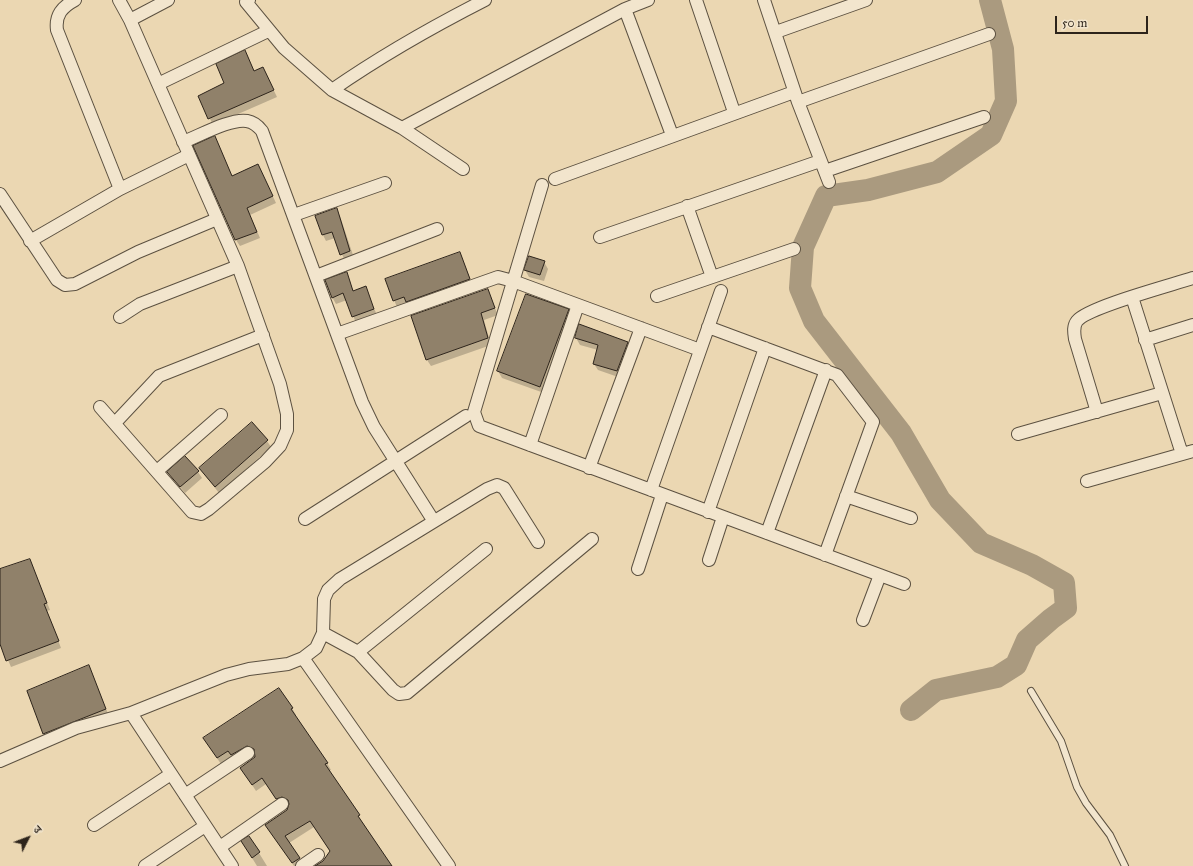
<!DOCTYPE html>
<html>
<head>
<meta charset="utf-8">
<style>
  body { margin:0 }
  #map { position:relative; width:1193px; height:866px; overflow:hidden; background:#ebd7b2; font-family:"IM FELL Great Primer","Noto Serif Devanagari",serif }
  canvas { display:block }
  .north { position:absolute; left:8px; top:818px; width:40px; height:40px; -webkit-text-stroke:3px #f2e5cd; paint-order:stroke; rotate:48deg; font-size:11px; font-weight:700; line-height:16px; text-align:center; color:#2d241b }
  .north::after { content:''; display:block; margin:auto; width:14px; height:18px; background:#2d241b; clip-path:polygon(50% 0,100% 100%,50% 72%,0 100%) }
  .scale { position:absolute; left:1055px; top:16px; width:93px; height:18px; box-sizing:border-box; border:2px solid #2d241b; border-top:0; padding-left:5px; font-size:12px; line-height:14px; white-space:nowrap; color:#2d241b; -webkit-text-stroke:3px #f2e5cd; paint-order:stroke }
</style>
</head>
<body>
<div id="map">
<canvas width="1193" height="866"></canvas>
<div class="north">उ</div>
<div class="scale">50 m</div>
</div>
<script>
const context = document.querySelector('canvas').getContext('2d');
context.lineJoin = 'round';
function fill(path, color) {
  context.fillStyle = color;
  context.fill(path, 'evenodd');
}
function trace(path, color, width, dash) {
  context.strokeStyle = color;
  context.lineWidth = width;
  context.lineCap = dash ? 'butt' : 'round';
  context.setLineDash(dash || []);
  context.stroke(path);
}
fill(new Path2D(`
  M 245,52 L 255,72 L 263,68 L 277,97 L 213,125 L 199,96 L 226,84 Z
  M 258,165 L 276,203 L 250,215 L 260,238 L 240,246 L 236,240 L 232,177 Z
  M 336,209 L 340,216 L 354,258 L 345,261 L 335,238 L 326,241 L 323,235 Z
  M 460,253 L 473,286 L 397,307 L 394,300 Z
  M 544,262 L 548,269 L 544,281 L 529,277 L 525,270 Z
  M 346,273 L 354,292 L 365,288 L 377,315 L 356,323 L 347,300 L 336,304 L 332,297 Z
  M 487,290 L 498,315 L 484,320 L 491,345 L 431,366 L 427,360 Z
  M 568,310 L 572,317 L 544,393 L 502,378 L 498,371 Z
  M 576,338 L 627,342 L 631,349 L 621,378 L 598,370 L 594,364 L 598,350 L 580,345 Z
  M 267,441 L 271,447 L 219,493 L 200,469 Z
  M 168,472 L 198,472 L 202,478 L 185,493 Z
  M 30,560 L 50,610 L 47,611 L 61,648 L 11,667 L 0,641 L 0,572 Z
  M 89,667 L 109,716 L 48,740 L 28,691 Z
  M 292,708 L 296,715 L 295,716 L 327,763 L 331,770 L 329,771 L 391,866 L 321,866 L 320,864 L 331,852 L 314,827 L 289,843 L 303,865 L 294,866 L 271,831 L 290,805 L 286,803 L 280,805 L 266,784 L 256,791 L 245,774 L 256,753 L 248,753 L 221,764 L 208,745 Z
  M 249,837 L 259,853 L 267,866 L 257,866 L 246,848 Z`), '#0003');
trace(new Path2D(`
  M 911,710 L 936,690 L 997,677 L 1016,665 L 1027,640 L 1051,619 L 1066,608 L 1064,583 L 1032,565 L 981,543 L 940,500 L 901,433 L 814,321 L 800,288 L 803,247 L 826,196 L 868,190 L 937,172 L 991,135 L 1006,101 L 1003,49 L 990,0`), '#aa9a7f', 22);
const building = new Path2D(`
  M 245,50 L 254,71 L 263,67 L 274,90 L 208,119 L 198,96 L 224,83 L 216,64 Z
  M 215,136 L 232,176 L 258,164 L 273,196 L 247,208 L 257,232 L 235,240 L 193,146 Z
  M 337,208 L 350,251 L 340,255 L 332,232 L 322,235 L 315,216 Z
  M 460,252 L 470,279 L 406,302 L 404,297 L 393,301 L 385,279 Z
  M 529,256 L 545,261 L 540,275 L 524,270 Z
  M 347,272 L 353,291 L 366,286 L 374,309 L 352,317 L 343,293 L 332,298 L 325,280 Z
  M 488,289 L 495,308 L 481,313 L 488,338 L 426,360 L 411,316 Z
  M 526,294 L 569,309 L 540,387 L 497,371 Z
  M 579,324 L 628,342 L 617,371 L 593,364 L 598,345 L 575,338 Z
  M 252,422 L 268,440 L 215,487 L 199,468 Z
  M 185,456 L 199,471 L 180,487 L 167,472 Z
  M 30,559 L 47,603 L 44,604 L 59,641 L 6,661 L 0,644 L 0,569 Z
  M 89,665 L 106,709 L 43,734 L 27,691 Z
  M 279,688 L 293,708 L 291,709 L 328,763 L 325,764 L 360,815 L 358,816 L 392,866 L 315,866 L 323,861 L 330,851 L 310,821 L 285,836 L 300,858 L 292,863 L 265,825 L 287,810 L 289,804 L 288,800 L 282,797 L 276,799 L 262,778 L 252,785 L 240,768 L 255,757 L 254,749 L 247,746 L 231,755 L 228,751 L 217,758 L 203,738 Z
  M 249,836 L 260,852 L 252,858 L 241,841 Z`);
fill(building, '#90816a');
trace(building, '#2d241b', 1);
const service = new Path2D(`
  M 1031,691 L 1061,741 L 1077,787 L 1086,803 L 1110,835 L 1125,866`);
const minor = new Path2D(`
  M 75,0 C 62,7 55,15 57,30 L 120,189
  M 119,0 L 130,20 L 158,84 L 268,31
  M 249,0 L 246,2 L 284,48 L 332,90 L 402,128 L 463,169
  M 696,0 L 734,112
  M 764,0 L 798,102 L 829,182
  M 625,9 L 672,135
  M 130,20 L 168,0
  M 776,32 L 866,0
  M 332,90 C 381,56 432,27 485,0
  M 798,102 L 989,34
  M 402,128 L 625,9 L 648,0
  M 183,142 C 199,136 231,118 247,121 C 253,122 258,126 262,131 L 362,402 L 374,427 L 433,520
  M 825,171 L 984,117
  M 555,179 L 794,92
  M 542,185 L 474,412 L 479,426 L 904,584
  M 0,194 L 57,280 L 65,285 L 75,284 L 138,252 L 217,219
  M 687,206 L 712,277
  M 294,215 L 385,183
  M 600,237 L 820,161
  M 30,241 L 120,189 L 189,155
  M 316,276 L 437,229
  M 657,296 L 794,249
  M 1132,297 L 1182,454
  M 120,317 L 140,304 L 238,266
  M 708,327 L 837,375 L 873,422 L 825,555
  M 337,334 L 498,277 L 513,281 L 700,350
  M 1145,340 L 1193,325
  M 100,407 L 192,512 L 201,514 L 209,509 L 265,462 L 280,446 L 287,430 L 287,414 L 280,384 L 238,266 L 158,84
  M 1097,412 L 1075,339 C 1074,332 1073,326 1077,321 C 1088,307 1172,285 1193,278
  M 115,423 L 159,376 L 263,335
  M 1018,434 L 1162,393
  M 530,445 L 578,305
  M 589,468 L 641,328
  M 157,471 L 221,415
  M 1087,481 L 1193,451
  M 651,490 L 721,291
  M 846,496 L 911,518
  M 708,512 L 765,348
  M 305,519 L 466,416
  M 767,533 L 826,370
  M 709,560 L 723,517
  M 638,569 L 662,495
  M 863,620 L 880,575
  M 323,633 L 358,652 L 393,690 L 399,694 L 407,693 L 592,539
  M 358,652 L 486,549
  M 303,658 L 449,866
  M 131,713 L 232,866
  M 0,761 L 76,728 L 131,713 L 226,675 L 249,669 L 288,664 L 303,658 L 316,648 L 323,633 L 324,599 L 328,590 L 340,579 L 487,489 L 497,485 L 504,488 L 538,542
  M 185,795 L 248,753
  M 94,825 L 171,774
  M 220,847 L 282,804
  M 145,866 L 205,826
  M 302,866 L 318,855`);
trace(service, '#5c5141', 8);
trace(minor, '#5c5141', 14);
trace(service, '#f2e5cd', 6);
trace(minor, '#f2e5cd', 12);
</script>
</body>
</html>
